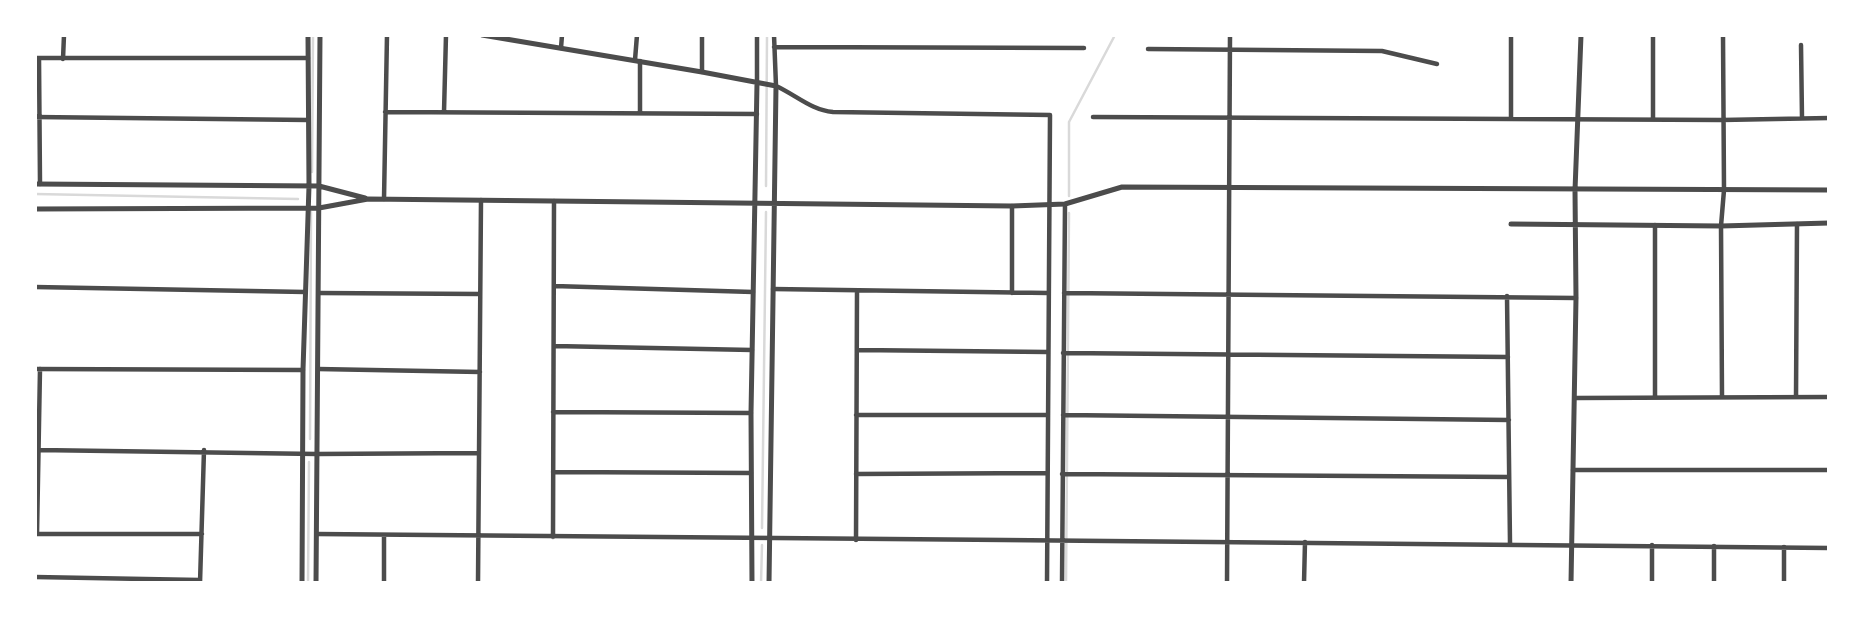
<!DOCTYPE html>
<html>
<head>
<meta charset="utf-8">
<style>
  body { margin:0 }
  #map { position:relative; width:1864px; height:618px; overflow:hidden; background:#fff; font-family:"Open Sans",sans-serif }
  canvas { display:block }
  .frame { position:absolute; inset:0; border:37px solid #fff; pointer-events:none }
</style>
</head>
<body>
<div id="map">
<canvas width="1864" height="618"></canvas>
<div class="frame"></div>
</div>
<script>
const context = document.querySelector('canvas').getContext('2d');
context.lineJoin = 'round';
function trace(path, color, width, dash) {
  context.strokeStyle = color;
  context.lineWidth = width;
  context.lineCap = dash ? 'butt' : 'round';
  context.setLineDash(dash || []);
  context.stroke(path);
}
trace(new Path2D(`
  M 312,172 L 313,35
  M 766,186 L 767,35
  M 35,194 L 298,199
  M 1069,196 L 1069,122 L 1115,35
  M 310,439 L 311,212
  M 762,528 L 766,212
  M 308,583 L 309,462
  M 761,583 L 762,545
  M 1066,583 L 1069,213`), '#d9d9d9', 2.5);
trace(new Path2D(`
  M 774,35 L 776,86 C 796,95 811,110 833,112 L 1050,115 L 1047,583
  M 1511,35 L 1511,117
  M 1653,35 L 1653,119
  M 1801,45 L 1802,118
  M 774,47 L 1084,48
  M 561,48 L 562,35
  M 1148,49 L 1382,51 L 1437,64
  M 35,58 L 308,58
  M 39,58 L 40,184
  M 63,59 L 64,35
  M 635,60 L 637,35
  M 640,61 L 640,113
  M 702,72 L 702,35
  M 757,83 L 757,35
  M 385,112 L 757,114
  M 444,112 L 446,35
  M 35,117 L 308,120
  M 1093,117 L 1722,120 L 1829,118
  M 384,199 L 387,35
  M 1012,206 L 1012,293
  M 554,286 L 753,292
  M 35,287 L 305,292
  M 773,289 L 1048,293
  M 319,293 L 480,294
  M 1064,293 L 1576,298
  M 1507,296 L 1510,543
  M 554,346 L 752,350
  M 857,350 L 1047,352
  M 1063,353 L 1508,357
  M 35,369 L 303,370
  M 318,369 L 480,372
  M 1655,396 L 1655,225
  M 1722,397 L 1721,226 L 1724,190 L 1723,35
  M 1796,397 L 1797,224
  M 1575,398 L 1829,397
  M 553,412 L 751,413
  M 856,415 L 1047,415
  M 1063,415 L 1509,420
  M 38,450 L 317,454 L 479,453
  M 1573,470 L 1829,470
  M 553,472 L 751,473
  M 856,474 L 1047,473
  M 1062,474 L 1509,477
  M 35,534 L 202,534
  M 37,534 L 40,369
  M 317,534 C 821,540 1325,541 1829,548
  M 384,535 L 384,583
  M 553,537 L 554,201
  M 856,540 L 857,292
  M 1714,546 L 1714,583
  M 35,577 L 200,580
  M 200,583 L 204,450
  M 478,583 L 481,200
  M 1062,583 L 1065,204
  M 1227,583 L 1230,35
  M 1304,583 L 1305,542
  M 1652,583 L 1652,545
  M 1784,583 L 1784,547`), '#4c4c4c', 4.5);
trace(new Path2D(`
  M 482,35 L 702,72 L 776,86 L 769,583
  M 35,184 L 319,186 L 365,198
  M 35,209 L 319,208 L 368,199 L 1012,206 L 1065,204 L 1122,187 L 1829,190
  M 1511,224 L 1721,226 L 1829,223
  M 302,583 L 303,370 L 309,186 L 308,35
  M 316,583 L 320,35
  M 752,583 L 751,413 L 757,83
  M 1571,583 L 1576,298 L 1575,190 L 1581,35`), '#4c4c4c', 5);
</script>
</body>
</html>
